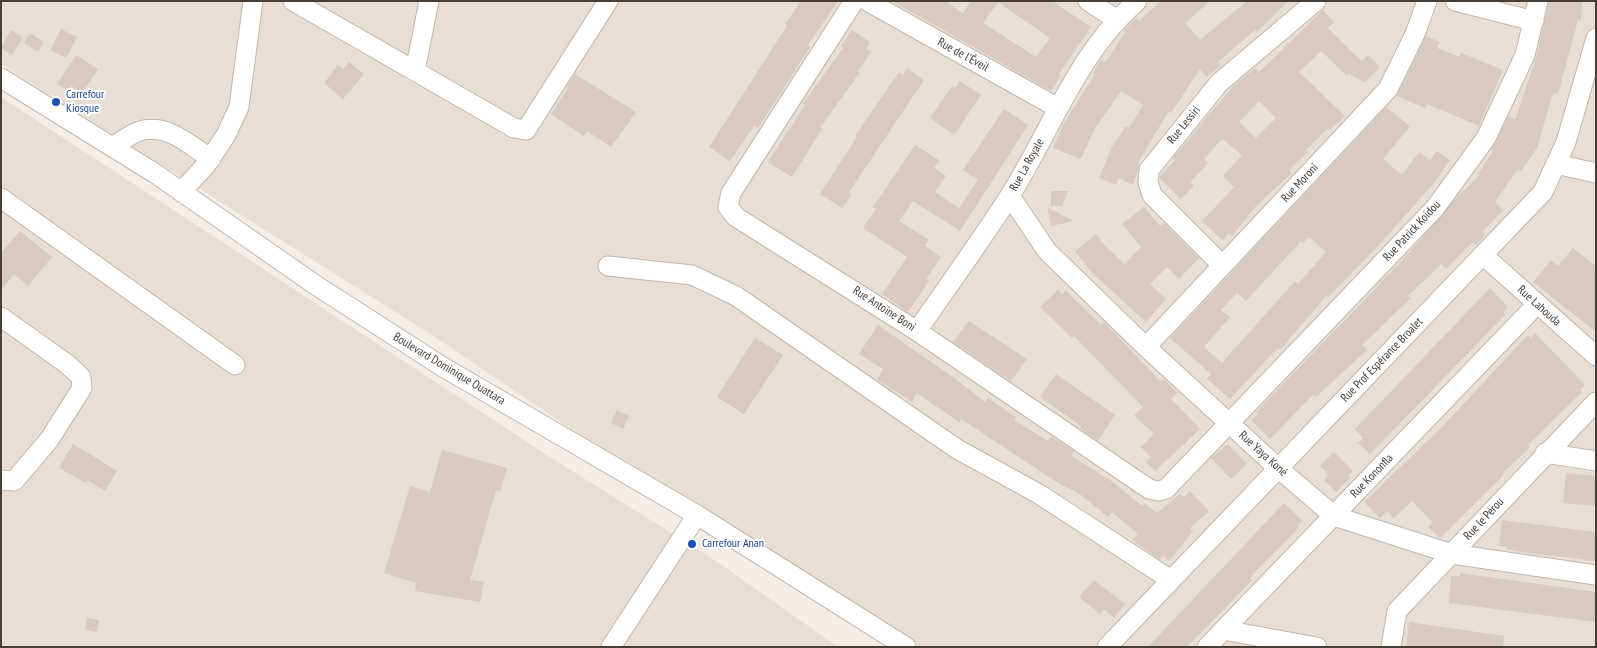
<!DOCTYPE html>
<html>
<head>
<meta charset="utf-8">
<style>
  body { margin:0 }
  #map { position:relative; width:1597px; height:648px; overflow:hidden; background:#f3ede6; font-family:"PT Sans Narrow",sans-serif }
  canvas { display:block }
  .frame { position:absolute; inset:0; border:2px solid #473d35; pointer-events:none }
</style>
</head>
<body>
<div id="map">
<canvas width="1597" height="648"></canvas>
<div class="frame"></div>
</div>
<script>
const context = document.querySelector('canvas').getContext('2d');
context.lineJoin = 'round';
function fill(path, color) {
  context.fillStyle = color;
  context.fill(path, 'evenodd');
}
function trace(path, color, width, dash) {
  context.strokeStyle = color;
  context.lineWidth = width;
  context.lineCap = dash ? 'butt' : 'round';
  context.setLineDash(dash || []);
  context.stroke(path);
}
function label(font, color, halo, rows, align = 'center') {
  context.font = font + ' "PT Sans Narrow",sans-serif';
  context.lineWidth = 4;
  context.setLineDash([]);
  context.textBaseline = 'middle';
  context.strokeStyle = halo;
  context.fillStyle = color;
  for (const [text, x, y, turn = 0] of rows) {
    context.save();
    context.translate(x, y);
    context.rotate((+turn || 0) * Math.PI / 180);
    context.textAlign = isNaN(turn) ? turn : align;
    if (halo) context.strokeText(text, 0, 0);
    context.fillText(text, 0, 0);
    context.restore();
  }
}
fill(new Path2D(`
  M 1,1 L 1596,1 L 1596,647 L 895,647 L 429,333 L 1,64 Z
  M 1,97 L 550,457 L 716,561 L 838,647 L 1,647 Z`), '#e8ded4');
fill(new Path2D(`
  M 801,1 L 838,1 L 808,45 L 810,47 L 773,105 L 758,128 L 754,126 L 730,161 L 709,147 L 787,26 L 785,24 Z
  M 892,1 L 945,1 L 963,13 L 971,1 L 1052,1 L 1091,27 L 1059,74 L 1061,76 L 1051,91 ZM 998,2 L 1050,38 L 1036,57 L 983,23 Z
  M 1161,1 L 1210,1 L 1185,23 L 1200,40 L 1247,1 L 1288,1 L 1257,32 L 1255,30 L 1218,62 L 1221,66 L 1206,77 L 1200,69 L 1171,113 L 1168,112 L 1138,163 L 1140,164 L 1133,185 L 1119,178 L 1116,185 L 1099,178 L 1112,147 L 1126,126 L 1129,128 L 1143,105 L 1121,91 L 1094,130 L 1081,159 L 1053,148 L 1064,123 L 1095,74 L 1093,73 L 1101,60 L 1105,63 L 1125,32 L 1124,30 L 1136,18 L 1139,21 Z
  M 1549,1 L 1582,1 L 1581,21 L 1578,20 L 1558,94 L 1553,93 L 1537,148 L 1521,171 L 1518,169 L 1495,202 L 1503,211 L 1482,232 L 1485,235 L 1476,245 L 1473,242 L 1446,269 L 1441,264 L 1408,296 L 1411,298 L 1362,345 L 1367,350 L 1316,397 L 1313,395 L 1270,439 L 1251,420 L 1258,414 L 1256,412 L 1399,264 L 1455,199 L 1480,175 L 1478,174 L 1493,151 L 1491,150 L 1507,119 L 1509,116 L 1515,120 L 1536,58 Z
  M 1323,10 L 1334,22 L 1328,28 L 1352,52 L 1362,61 L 1368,55 L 1380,67 L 1365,82 L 1348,74 L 1347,76 L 1321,51 L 1299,72 L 1345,116 L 1330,130 L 1328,128 L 1306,150 L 1308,152 L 1289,170 L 1292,173 L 1256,206 L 1232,236 L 1229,233 L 1222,240 L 1202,221 L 1234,187 L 1223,176 L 1242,155 L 1222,139 L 1204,159 L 1208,163 L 1190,182 L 1194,186 L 1181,199 L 1160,179 L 1160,176 L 1175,160 L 1173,158 L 1233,86 L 1255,68 L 1259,72 ZM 1259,101 L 1276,118 L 1256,138 L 1239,122 Z
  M 61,29 L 77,37 L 66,58 L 50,50 Z
  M 11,30 L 23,38 L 12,55 L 1,48 Z
  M 852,30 L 870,42 L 866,49 L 871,52 L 858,71 L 860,72 L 820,128 L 822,129 L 792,177 L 768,162 L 805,105 L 803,104 L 843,48 L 841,46 Z
  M 30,33 L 44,42 L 38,52 L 24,43 Z
  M 1426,36 L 1440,42 L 1437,48 L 1460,57 L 1461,53 L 1503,70 L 1479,126 L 1427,104 L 1425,108 L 1397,96 Z
  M 76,55 L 98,69 L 82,93 L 71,86 L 68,91 L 57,84 Z
  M 349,62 L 364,74 L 343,99 L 324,83 L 338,65 L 343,69 Z
  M 907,68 L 924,80 L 849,192 L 852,194 L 842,208 L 820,194 L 857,137 L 855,136 L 899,72 L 903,75 Z
  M 575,74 L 636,112 L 611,147 L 587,131 L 584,136 L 551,114 L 569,87 L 567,86 Z
  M 960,81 L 981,95 L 954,135 L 930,118 L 952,86 L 955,88 Z
  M 1386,107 L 1410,126 L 1383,159 L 1402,175 L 1419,152 L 1430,160 L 1437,151 L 1450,160 L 1435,182 L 1379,245 L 1328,297 L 1326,296 L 1280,350 L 1278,348 L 1230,399 L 1207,379 L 1211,374 L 1170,338 ZM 1309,237 L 1326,252 L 1298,284 L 1295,281 L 1222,363 L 1204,347 L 1230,317 L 1221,310 L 1237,293 L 1246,301 L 1301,241 L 1303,243 Z
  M 1004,109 L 1028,125 L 960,231 L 913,201 L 899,221 L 929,240 L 925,246 L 941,257 L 926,279 L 929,281 L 908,312 L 882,294 L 907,257 L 863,228 L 876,209 L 873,207 L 915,145 L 939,160 L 934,168 L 946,176 L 935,192 L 959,208 L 978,180 L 963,170 Z
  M 1051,191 L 1068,191 L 1062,206 L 1051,206 Z
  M 1047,207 L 1074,221 L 1051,226 Z
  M 1144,207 L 1160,226 L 1164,223 L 1199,258 L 1179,279 L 1167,267 L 1150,284 L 1166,299 L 1146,322 L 1092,273 L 1075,251 L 1096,234 L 1106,247 L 1125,264 L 1141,247 L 1122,224 Z
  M 20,231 L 52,257 L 28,286 L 14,274 L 1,290 L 1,253 Z
  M 1573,248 L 1596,266 L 1596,332 L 1533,282 L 1551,260 L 1558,266 Z
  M 1490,288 L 1508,307 L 1504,312 L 1506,314 L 1370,454 L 1358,443 L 1363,438 L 1355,429 Z
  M 1058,290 L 1062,294 L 1066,291 L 1101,325 L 1104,322 L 1161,382 L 1164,379 L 1177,393 L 1171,399 L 1200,429 L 1155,471 L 1146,462 L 1151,457 L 1141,447 L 1154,434 L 1134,415 L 1143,407 L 1074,336 L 1072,338 L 1040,307 Z
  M 969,321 L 1027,359 L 1011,381 L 953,342 Z
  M 878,325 L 957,380 L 985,402 L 988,398 L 1016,417 L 1014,420 L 1048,441 L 1051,437 L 1074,451 L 1071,456 L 1110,480 L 1142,506 L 1144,503 L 1157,513 L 1180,494 L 1184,497 L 1190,491 L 1209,511 L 1190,528 L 1193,531 L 1169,561 L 1163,556 L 1160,560 L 1132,540 L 1138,534 L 1112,512 L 1108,517 L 1081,495 L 1055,481 L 961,419 L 959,422 L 917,393 L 912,402 L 877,379 L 883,369 L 859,354 Z
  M 1535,333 L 1585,385 L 1580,390 L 1582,392 L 1528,445 L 1530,447 L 1502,474 L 1504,475 L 1440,538 L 1428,527 L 1433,523 L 1412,501 L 1394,518 L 1387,511 L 1380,518 L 1364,502 L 1440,429 L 1514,350 L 1528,335 L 1531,338 Z
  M 755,338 L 783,355 L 744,414 L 717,397 Z
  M 1056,374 L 1115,415 L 1098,441 L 1080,428 L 1081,426 L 1040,397 Z
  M 617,410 L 629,416 L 623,429 L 611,423 Z
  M 73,444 L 117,471 L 105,491 L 87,480 L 86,483 L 59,468 Z
  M 1228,444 L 1247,464 L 1231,479 L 1211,458 Z
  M 442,450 L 507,468 L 500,491 L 496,490 L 470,580 L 484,582 L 480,602 L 415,591 L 416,583 L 384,573 L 410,486 L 430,492 Z
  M 1334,452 L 1353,471 L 1348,475 L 1350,478 L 1336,492 L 1324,480 L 1329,475 L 1320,466 Z
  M 1566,473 L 1596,476 L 1596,506 L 1563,503 Z
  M 1284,503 L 1302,521 L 1297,526 L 1299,528 L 1255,572 L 1250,578 L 1252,580 L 1228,605 L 1187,647 L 1148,647 Z
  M 1502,520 L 1596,532 L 1595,561 L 1507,550 L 1507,547 L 1499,546 Z
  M 1460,573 L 1596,592 L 1596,622 L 1449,603 L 1451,576 L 1460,576 Z
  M 1094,580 L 1125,604 L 1114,618 L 1104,609 L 1100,614 L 1079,597 Z
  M 87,618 L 99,620 L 97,632 L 85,630 Z
  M 1409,622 L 1504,636 L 1503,647 L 1406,647 Z`), '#d8cabf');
const minor = new Path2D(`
  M 293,1 L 514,128 L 526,130 L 608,1
  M 854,1 L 731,193 L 728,207 L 736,217 L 917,331 L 1149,489 L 1158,491 L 1166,489 L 1435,208 L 1486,138 L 1525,55 L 1538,1
  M 867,1 L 1058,108
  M 1088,1 L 1116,19
  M 1455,1 L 1534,21
  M 415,71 L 429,1
  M 1,78 L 156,174 L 317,286 L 443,367 L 697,515 L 906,647
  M 112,147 C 121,142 130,134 140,131 C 167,123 190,145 211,159
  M 1556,164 L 1596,173
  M 181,192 L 206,165 L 226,135 L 239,107 L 253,1
  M 1010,196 L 1047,251 L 1146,347 L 1278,468 L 1334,516 L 1452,554 L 1596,575
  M 1,198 L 235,365
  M 1483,255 L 1596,356
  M 1222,265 L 1152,195 L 1148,182 L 1149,170 L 1219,83 L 1316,1
  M 608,266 L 692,275 L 736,296 L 957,449 L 1039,494 L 1171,580
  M 1,317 L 67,364 L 81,377 L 82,388 L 49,440 L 14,481 L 1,480
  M 917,331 C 948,286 980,242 1009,197 C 1051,131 1077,53 1137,1
  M 1146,347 L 1388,89 L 1415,34 L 1427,1
  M 1545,453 L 1596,461
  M 1223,630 L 1317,647
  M 611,647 L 697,515
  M 1107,647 L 1543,192 L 1566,142 L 1596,38
  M 1207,647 L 1537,304
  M 1391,647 L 1397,611 L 1596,402`);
trace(minor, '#c2b6ac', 21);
trace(minor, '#fff', 19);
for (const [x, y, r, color] of [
  [56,102,5,"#1a4fb4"],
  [692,544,5,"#1a4fb4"]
]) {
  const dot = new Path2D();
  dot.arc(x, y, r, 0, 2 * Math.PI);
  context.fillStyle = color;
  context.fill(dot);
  trace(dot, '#fff', 2);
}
label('12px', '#473d35', '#fff', [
  ["Rue de l'Éveil",963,55,29],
  ["Rue Lessiri",1184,125,-51],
  ["Rue La Royale",1027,165,-61],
  ["Rue Moroni",1300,183,-47],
  ["Rue Patrick Koidou",1412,231,-47],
  ["Rue Lahouda",1539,306,42],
  ["Rue Antoine Boni",884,309,33],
  ["Rue Prof Espérance Broalet",1382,360,-46],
  ["Boulevard Dominique Ouattara",449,369,31],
  ["Rue Yaya Koné",1263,454,42],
  ["Rue Kononfla",1372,476,-46],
  ["Rue le Pérou",1484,519,-47]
]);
label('12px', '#164399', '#fff', [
  ["Carrefour",66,95],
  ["Kiosque",66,109],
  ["Carrefour Anan",702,544]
], 'left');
</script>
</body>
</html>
